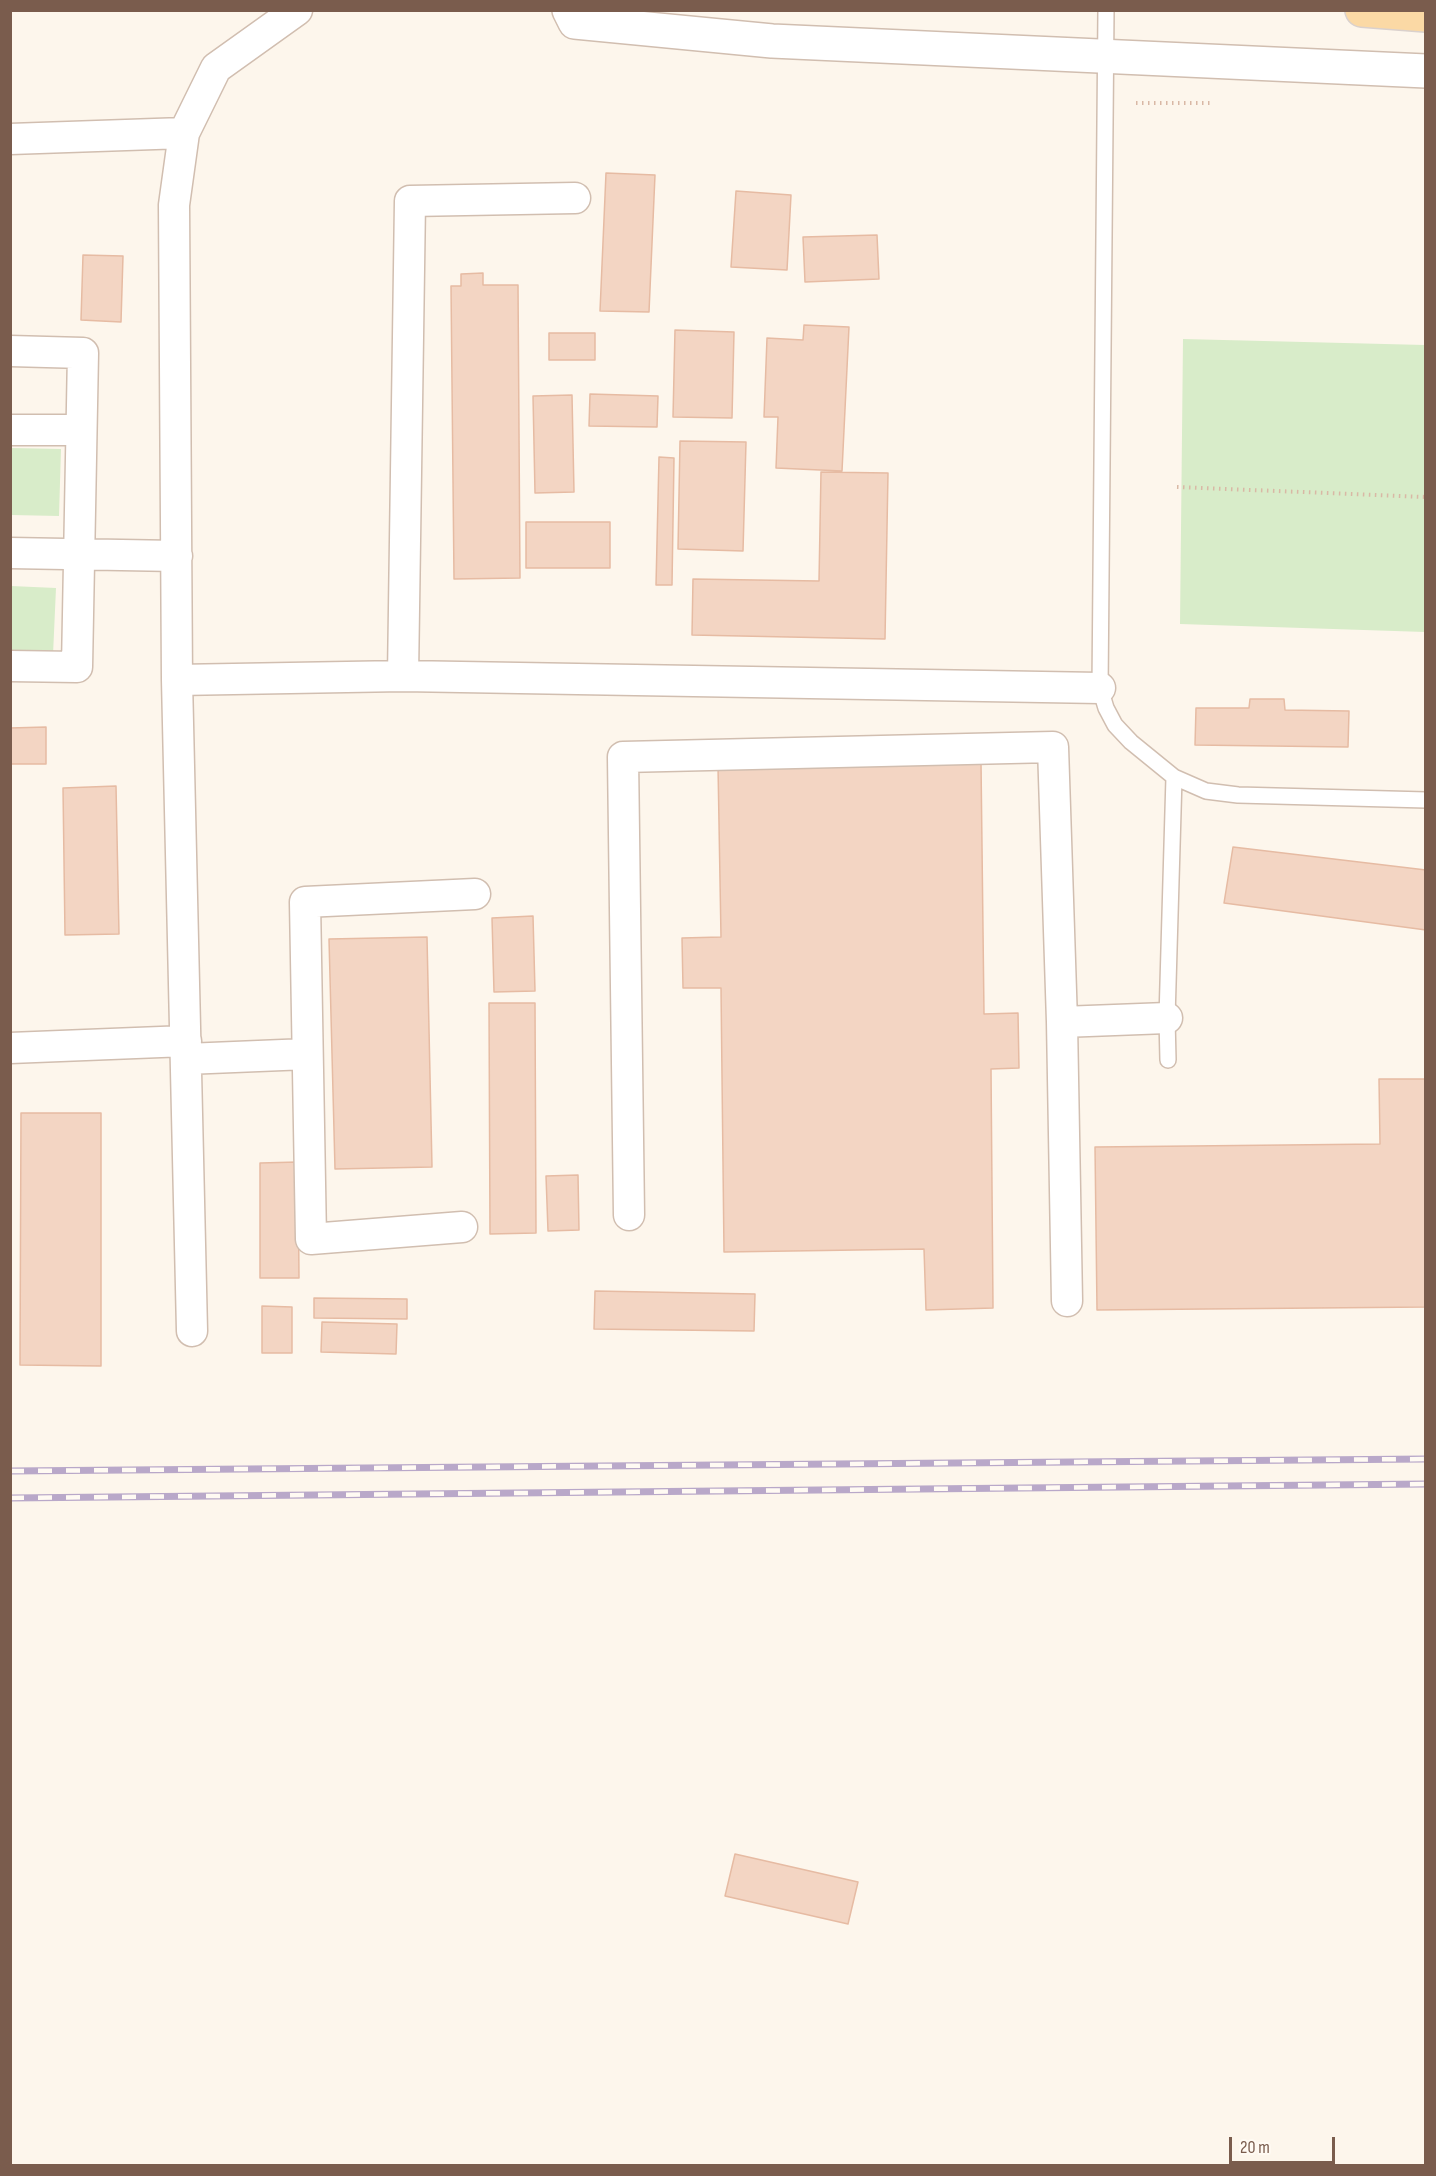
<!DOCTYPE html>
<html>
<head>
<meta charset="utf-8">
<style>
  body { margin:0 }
  #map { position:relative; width:1436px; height:2176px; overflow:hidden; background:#fdf6ec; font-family:"Sofia Sans Condensed",sans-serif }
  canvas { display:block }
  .frame { position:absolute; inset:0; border:12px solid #7a5c4d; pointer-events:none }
  .scale { position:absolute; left:1229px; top:2137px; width:106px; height:27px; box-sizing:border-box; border:3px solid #7a5c4d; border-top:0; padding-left:8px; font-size:18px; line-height:21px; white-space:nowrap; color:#7a5c4d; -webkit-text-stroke:4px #fffaf3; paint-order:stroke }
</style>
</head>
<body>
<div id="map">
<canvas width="1436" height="2176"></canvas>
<div class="frame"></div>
<div class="scale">20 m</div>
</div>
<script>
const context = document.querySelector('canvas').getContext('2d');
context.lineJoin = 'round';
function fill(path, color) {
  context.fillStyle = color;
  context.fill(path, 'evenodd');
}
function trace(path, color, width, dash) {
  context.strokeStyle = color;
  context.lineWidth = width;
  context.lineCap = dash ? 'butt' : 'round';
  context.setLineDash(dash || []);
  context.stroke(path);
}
fill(new Path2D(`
  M 1183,339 L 1425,345 L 1425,632 L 1180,624 Z
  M 11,448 L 61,449 L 59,516 L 11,515 Z
  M 11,586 L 56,588 L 53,655 L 11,653 Z`), '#d8ecc9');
const building = new Path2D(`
  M 606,173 L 655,175 L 649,312 L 600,311 Z
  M 736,191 L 791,195 L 787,270 L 731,267 Z
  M 877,235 L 879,279 L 805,282 L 803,237 Z
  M 83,255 L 123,256 L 121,322 L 81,320 Z
  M 483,273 L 483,285 L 518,285 L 520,578 L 454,579 L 451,286 L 461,286 L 461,274 Z
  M 804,325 L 849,327 L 842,471 L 776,468 L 778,417 L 764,417 L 767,338 L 803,340 Z
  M 675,330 L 734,332 L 732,418 L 673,417 Z
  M 549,333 L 595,333 L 595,360 L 549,360 Z
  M 590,394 L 658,396 L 657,427 L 589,426 Z
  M 572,395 L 574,492 L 535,493 L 533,396 Z
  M 680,441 L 746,442 L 743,551 L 678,549 Z
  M 659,457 L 674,458 L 672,585 L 656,585 Z
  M 821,472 L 888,473 L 885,639 L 692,635 L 693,579 L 819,581 Z
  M 526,522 L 610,522 L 610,568 L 526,568 Z
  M 1250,699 L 1284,699 L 1285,710 L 1349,711 L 1348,747 L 1195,745 L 1196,708 L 1249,708 Z
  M 46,727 L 46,764 L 10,764 L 10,728 Z
  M 981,762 L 984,1014 L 1018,1013 L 1019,1068 L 991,1069 L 993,1308 L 926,1310 L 924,1249 L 724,1252 L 721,988 L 683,988 L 682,938 L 721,937 L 718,766 Z
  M 116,786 L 119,934 L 65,935 L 63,788 Z
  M 1233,847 L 1426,870 L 1426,930 L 1224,903 Z
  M 533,916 L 535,991 L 494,992 L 492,918 Z
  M 427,937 L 432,1167 L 335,1169 L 329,939 Z
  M 489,1003 L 535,1003 L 536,1233 L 490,1234 Z
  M 1379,1079 L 1426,1079 L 1426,1307 L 1097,1310 L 1095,1147 L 1380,1144 Z
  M 21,1113 L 101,1113 L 101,1366 L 20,1365 Z
  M 298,1162 L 299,1278 L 260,1278 L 260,1163 Z
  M 578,1175 L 579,1230 L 548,1231 L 546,1176 Z
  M 595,1291 L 755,1294 L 754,1331 L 594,1329 Z
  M 314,1298 L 407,1299 L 407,1319 L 314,1318 Z
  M 262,1306 L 292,1307 L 292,1353 L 262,1353 Z
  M 322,1322 L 397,1324 L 396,1354 L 321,1352 Z
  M 735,1854 L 858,1882 L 848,1924 L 725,1896 Z`);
fill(building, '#f3d5c3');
trace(building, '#e6bba3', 1.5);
const service = new Path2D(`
  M 1106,10 L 1100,688 L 1106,708 L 1115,725 L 1131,742 L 1174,777 L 1206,791 L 1238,795 L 1426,800
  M 1168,1060 L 1167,1018 L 1174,777`);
const minor = new Path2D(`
  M 10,139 L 184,133
  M 10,351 L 83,353 L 77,667 L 10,666
  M 10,430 L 81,430
  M 10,553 L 177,556
  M 403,676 L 410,201 L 575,198
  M 177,680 L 403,676 L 1100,688
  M 1062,1022 L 1167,1018
  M 10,1048 L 186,1041
  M 186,1059 L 307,1054
  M 629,1215 L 623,757 L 1053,747 L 1062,1022 L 1067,1301
  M 462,1227 L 311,1239 L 305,902 L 475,894
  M 192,1331 L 177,680 L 174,205 L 184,133 L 216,68 L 297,10`);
const tertiary = new Path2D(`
  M 569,10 L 575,22 L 772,41 L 1426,71`);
const primary = new Path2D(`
  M 1362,10 L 1426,15`);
trace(service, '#d1beb0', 18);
trace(minor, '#d1beb0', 33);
trace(tertiary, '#d1beb0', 36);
trace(primary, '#dad1cd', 36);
trace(new Path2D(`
  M 1136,103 L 1213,103
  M 1177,487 L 1426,497`), '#d9b8a5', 4, [1.5, 4.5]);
trace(service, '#fff', 15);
trace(minor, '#fff', 30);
trace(tertiary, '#fff', 33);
trace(primary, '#fbd9a5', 33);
const rail = new Path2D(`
  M 10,1471 L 1426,1459
  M 10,1498 L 1426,1484`);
trace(rail, '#b9a8c9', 7);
trace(rail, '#fffaf3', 4.5, [14]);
</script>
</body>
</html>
